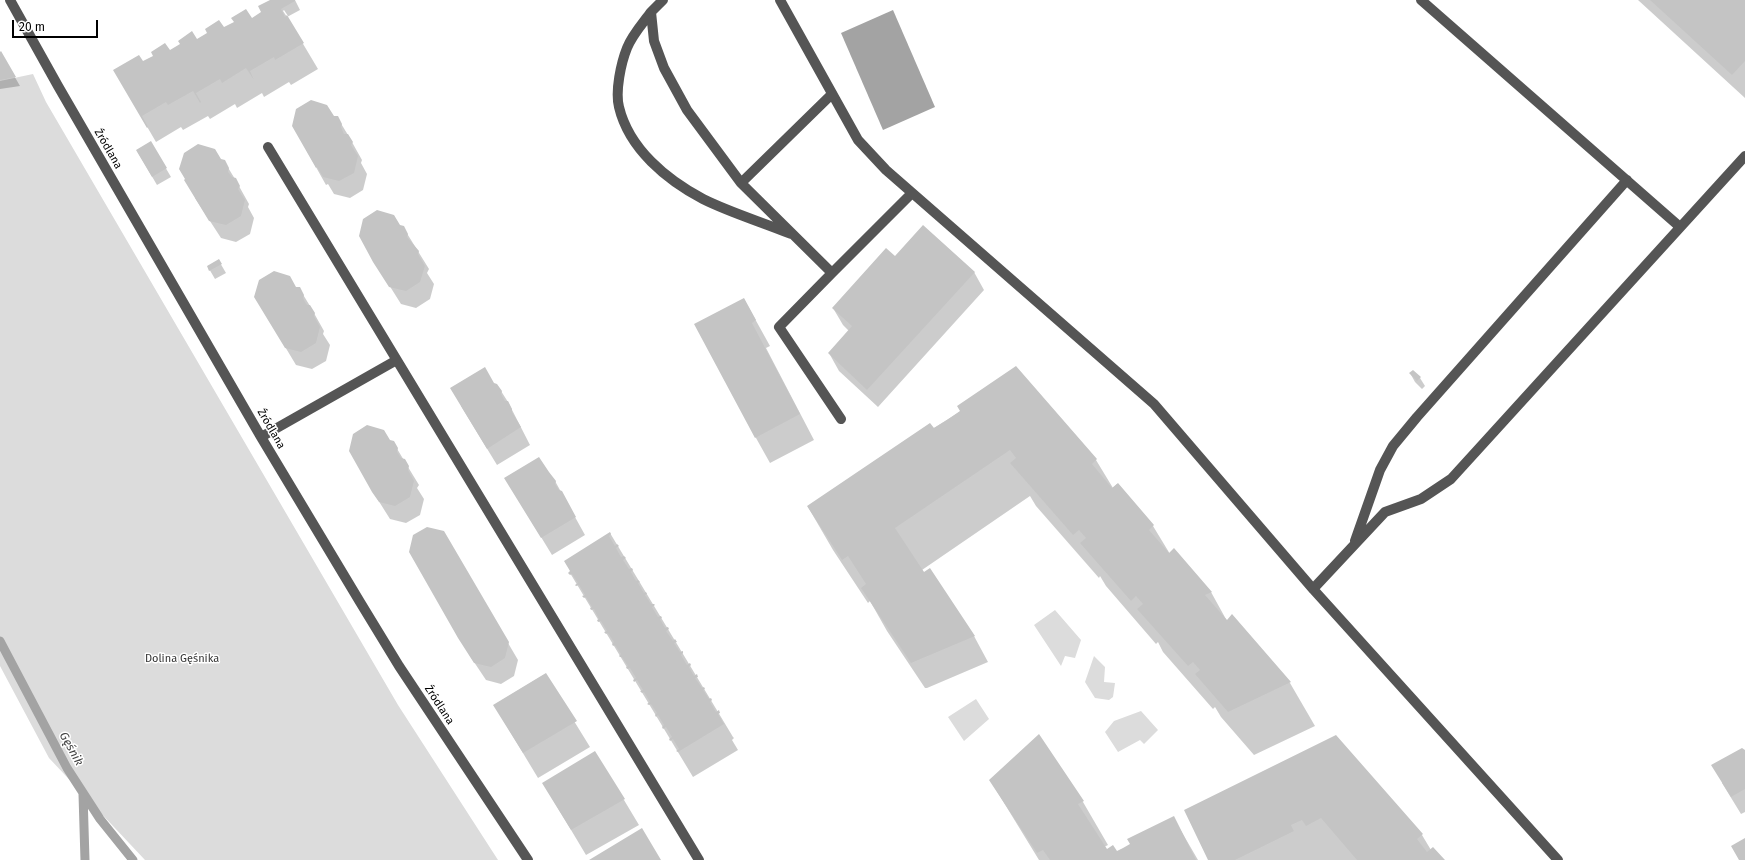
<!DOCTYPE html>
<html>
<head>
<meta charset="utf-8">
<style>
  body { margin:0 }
  #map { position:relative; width:1745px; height:860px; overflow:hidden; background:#fff; font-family:"Fira Sans",sans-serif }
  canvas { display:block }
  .scale { position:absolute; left:12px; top:20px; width:86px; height:18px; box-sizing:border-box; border:2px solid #000; border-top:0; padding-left:5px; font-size:12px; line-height:14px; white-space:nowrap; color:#000; -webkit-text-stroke:3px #fff; paint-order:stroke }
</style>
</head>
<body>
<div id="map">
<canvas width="1745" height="860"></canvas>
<div class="scale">20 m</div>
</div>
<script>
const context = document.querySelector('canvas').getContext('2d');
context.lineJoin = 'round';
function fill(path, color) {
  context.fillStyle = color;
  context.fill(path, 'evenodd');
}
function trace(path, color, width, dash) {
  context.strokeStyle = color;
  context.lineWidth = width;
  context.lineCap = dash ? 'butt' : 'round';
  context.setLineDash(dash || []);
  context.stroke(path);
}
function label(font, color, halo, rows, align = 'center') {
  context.font = font + ' "Fira Sans",sans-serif';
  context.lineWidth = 3;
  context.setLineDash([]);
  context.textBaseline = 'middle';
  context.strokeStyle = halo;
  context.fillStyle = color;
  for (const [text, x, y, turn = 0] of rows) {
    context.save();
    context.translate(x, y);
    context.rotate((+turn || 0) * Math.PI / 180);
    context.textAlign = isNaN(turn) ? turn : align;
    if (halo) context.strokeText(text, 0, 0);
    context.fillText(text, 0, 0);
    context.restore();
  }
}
fill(new Path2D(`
  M 33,74 L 46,102 L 398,705 L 498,860 L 145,860 L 49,758 L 0,666 L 0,81 Z
  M 1055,610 L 1081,640 L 1075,658 L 1065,656 L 1061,666 L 1034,625 Z
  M 1094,656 L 1105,667 L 1104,682 L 1115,683 L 1113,697 L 1109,700 L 1095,698 L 1085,682 Z
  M 976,699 L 989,719 L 964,741 L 948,717 Z
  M 1141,711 L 1158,730 L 1144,744 L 1140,740 L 1118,752 L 1105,732 L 1114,721 Z`), '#dcdcdc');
fill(new Path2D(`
  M 893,10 L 935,107 L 883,130 L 841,33 Z`), '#a3a3a3');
fill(new Path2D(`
  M 272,0 L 295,0 L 300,10 L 287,17 L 318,69 L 291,85 L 289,82 L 264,97 L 262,93 L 237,108 L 235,104 L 210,119 L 208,116 L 183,130 L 181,127 L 156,142 L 114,70 L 143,63 L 224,29 L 252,19 L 263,12 ZM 284,10 L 288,16 L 287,17 L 283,11 Z
  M 1638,0 L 1745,0 L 1745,98 Z
  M 0,53 L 1,53 L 20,86 L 0,89 Z
  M 333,116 L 337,117 L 348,135 L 362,160 L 361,163 L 367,174 L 363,190 L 350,198 L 334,194 L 328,184 L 326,185 L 293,126 Z
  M 151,143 L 171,177 L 157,185 L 137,151 Z
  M 221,160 L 224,161 L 235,179 L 249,204 L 248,207 L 254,218 L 250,234 L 236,242 L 221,238 L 195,198 Z
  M 403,227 L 429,269 L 427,273 L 434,284 L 430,299 L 416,308 L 401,304 L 374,261 Z
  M 895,257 L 974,272 L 984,290 L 878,407 L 839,371 L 829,353 L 849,331 L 843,325 L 833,308 Z
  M 219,261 L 226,273 L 215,279 L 208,267 Z
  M 296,288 L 299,288 L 310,306 L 324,331 L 323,334 L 330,345 L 326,361 L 312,369 L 296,365 L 266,315 Z
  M 744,299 L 770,346 L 766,348 L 814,440 L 770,463 L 756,438 Z
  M 1016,367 L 1096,460 L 1113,488 L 1117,484 L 1153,526 L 1170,554 L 1211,592 L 1227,621 L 1232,616 L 1290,683 L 1315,726 L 1254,755 L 1221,717 L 1215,707 L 1213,709 L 1163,652 L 1158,642 L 1156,644 L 1106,586 L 1100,576 L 1099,578 L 1036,506 L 1030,496 L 922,570 L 974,636 L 988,662 L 927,688 L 925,688 L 887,631 L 870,601 L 868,603 L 833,550 L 808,507 L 961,411 Z
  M 1410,373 L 1420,378 L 1425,386 L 1422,389 L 1415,382 Z
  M 494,384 L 501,391 L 508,402 L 530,445 L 497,465 L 461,406 Z
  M 389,441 L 393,442 L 408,467 L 419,485 L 417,488 L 424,499 L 420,515 L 406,523 L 390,519 L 373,492 Z
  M 555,481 L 585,535 L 552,555 L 516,496 Z
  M 443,532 L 518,660 L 514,676 L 501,684 L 486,680 L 470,656 Z
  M 610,533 L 718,712 L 733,737 L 734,738 L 732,740 L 738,750 L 693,777 L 570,573 Z
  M 545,674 L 590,747 L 538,778 L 494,705 Z
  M 1038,736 L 1083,802 L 1108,845 L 1104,847 L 1107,850 L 1116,852 L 1131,845 L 1173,817 L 1198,860 L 1039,860 L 990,780 Z
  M 1336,737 L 1422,835 L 1431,850 L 1443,860 L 1210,860 Z
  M 1745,751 L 1745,812 L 1741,814 L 1722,783 Z
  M 543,783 L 624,800 L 639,825 L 586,855 Z`), '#0003');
trace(new Path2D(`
  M 0,641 L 67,768 L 100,819 L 133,860
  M 83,794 L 85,860`), '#a3a3a3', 9);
fill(new Path2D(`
  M 270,0 L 295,0 L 295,1 L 281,9 L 285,17 L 287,15 L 304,43 L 275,60 L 274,57 L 250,71 L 254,80 L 246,68 L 222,83 L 220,79 L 196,93 L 201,102 L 200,103 L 193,91 L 168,105 L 166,102 L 142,116 L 148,127 L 147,128 L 113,70 L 139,55 L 143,61 L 153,56 L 151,52 L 165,43 L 170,50 L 180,44 L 178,41 L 192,31 L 197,39 L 207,33 L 205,29 L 219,20 L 224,27 L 234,22 L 231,18 L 246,9 L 252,18 L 261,12 L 258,6 Z
  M 1650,0 L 1745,0 L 1745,61 L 1732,75 Z
  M 1,51 L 16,77 L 0,80 L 0,52 Z
  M 311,100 L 327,105 L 334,116 L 338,116 L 342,124 L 341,127 L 344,134 L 348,134 L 353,142 L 351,145 L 358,156 L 354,173 L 339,181 L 323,177 L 317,167 L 316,168 L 292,126 L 296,109 Z
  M 151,141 L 167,168 L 152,177 L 136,150 Z
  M 198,144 L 215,149 L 221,159 L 225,160 L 229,168 L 228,172 L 232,177 L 236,178 L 240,186 L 238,189 L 245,200 L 241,216 L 226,225 L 209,221 L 184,180 L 185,179 L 179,169 L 184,153 Z
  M 377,210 L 394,215 L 400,225 L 404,226 L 408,234 L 407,237 L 419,251 L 418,254 L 425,266 L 420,282 L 406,291 L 389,287 L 373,262 L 359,236 L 363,219 Z
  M 923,225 L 975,272 L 867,390 L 828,353 L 852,326 L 832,308 L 886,248 L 895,256 Z
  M 219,259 L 222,264 L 209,271 L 207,266 Z
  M 274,271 L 290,276 L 296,287 L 300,287 L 304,295 L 303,298 L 305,302 L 307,305 L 310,305 L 315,313 L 314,316 L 320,327 L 316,343 L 301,352 L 285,348 L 254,297 L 259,280 Z
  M 744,298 L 756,320 L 752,323 L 800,414 L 755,438 L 694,324 Z
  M 1016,366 L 1097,459 L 1092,464 L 1112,488 L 1118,483 L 1154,525 L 1149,530 L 1169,553 L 1174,548 L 1212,592 L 1205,595 L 1227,620 L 1232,614 L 1291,682 L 1228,712 L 1195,674 L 1200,670 L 1193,662 L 1188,666 L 1137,609 L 1143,604 L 1136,596 L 1131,601 L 1080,543 L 1086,538 L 1079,530 L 1073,535 L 1010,463 L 1016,458 L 1010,450 L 895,528 L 924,572 L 930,568 L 975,636 L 911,663 L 861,588 L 866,584 L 848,556 L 842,560 L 807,506 L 930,423 L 934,428 L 947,420 L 960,411 L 957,406 Z
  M 485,367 L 494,383 L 497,384 L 502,391 L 501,394 L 505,401 L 508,401 L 512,409 L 512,412 L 521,427 L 487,449 L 450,388 Z
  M 1413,370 L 1421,377 L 1417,381 L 1409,373 Z
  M 367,425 L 384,430 L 390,440 L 394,441 L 398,448 L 397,452 L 401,458 L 405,459 L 409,466 L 408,470 L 414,481 L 410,497 L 395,506 L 379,502 L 372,492 L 349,451 L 353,434 Z
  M 539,457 L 549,472 L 556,481 L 555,484 L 559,490 L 562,491 L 576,517 L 541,538 L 504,478 Z
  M 427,527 L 444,531 L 509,642 L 505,658 L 491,667 L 474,663 L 458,638 L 409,552 L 413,535 Z
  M 610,532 L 611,534 L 609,536 L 615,546 L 617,544 L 619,546 L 616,548 L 621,557 L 624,556 L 626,558 L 623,560 L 629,569 L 632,568 L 633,570 L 631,572 L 636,581 L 638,580 L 640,582 L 638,583 L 644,593 L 646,592 L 647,594 L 645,595 L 651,604 L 654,604 L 655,605 L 652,607 L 658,617 L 661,616 L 662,618 L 660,619 L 665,628 L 668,627 L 669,629 L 666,631 L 673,641 L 675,639 L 677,642 L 674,643 L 680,652 L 683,651 L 683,653 L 681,655 L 687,665 L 690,663 L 691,665 L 689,667 L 694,676 L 697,674 L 698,677 L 695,678 L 702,688 L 704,687 L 705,689 L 703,690 L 709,699 L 711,698 L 712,700 L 710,702 L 716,712 L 719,710 L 720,713 L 718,714 L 724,724 L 678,752 L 676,751 L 679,749 L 673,739 L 670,741 L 669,739 L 672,737 L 666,727 L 663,729 L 662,727 L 664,725 L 658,715 L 656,717 L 655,715 L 657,713 L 651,704 L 649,705 L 647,704 L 650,702 L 644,692 L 642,693 L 640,691 L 643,690 L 637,680 L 634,682 L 633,680 L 636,678 L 630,668 L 627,669 L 626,667 L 628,666 L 622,657 L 620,657 L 619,656 L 621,654 L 615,645 L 613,646 L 612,644 L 614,642 L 608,633 L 606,634 L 604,632 L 607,631 L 601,621 L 598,622 L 597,620 L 599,619 L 594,609 L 591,610 L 590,608 L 592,607 L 586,597 L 584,598 L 582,596 L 585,595 L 579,585 L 576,586 L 575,585 L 578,583 L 572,574 L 570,575 L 568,573 L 570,571 L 564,561 Z
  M 546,673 L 577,721 L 523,753 L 493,705 Z
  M 1039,734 L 1084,801 L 1078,804 L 1107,849 L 1113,845 L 1117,851 L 1123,848 L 1130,844 L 1127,839 L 1174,816 L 1196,860 L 1050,860 L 1043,850 L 1037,853 L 989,780 Z
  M 1336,735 L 1423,834 L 1417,839 L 1427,852 L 1433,847 L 1445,860 L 1357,860 L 1321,818 L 1306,826 L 1302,820 L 1291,825 L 1294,831 L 1235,860 L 1208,860 L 1184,810 Z
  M 1742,748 L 1745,750 L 1745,789 L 1731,797 L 1711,765 Z
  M 595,751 L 625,799 L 571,830 L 542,783 Z
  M 642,828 L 661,860 L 589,860 Z
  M 1745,838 L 1745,860 L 1739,860 L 1731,846 Z`), '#c4c4c4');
trace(new Path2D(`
  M 10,0 L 58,86 L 261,437 L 360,602 L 399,666 L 528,860
  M 663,0 L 651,12 L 654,41 L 664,68 L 687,110 L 741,183 L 832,273 L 779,327 L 841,419
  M 780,0 L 858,140 L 886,170 L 1154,404 L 1313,589 L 1558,860
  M 1421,0 L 1680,227
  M 651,12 C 643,23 632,35 627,48 C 621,63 615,91 619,107 C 629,149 667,180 703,199 C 731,213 762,222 791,234
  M 268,147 C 410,386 556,622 699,860
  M 741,183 L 832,94
  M 832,273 L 912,193
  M 261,437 L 395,361
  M 1355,541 L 1380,470 L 1393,446 L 1417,417 L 1627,180
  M 1313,589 L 1385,512 L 1421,499 L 1451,479 L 1745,156`), '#555', 10);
label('11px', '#000', '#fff', [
  ["Źródlana",108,149,60],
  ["Źródlana",271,429,60],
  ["Źródlana",439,705,57]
]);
label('11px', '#333', '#fff', [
  ["Dolina Gęśnika",182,659]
]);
label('italic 12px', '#444', '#fff', [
  ["Gęśnik",71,749,61]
]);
</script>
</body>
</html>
